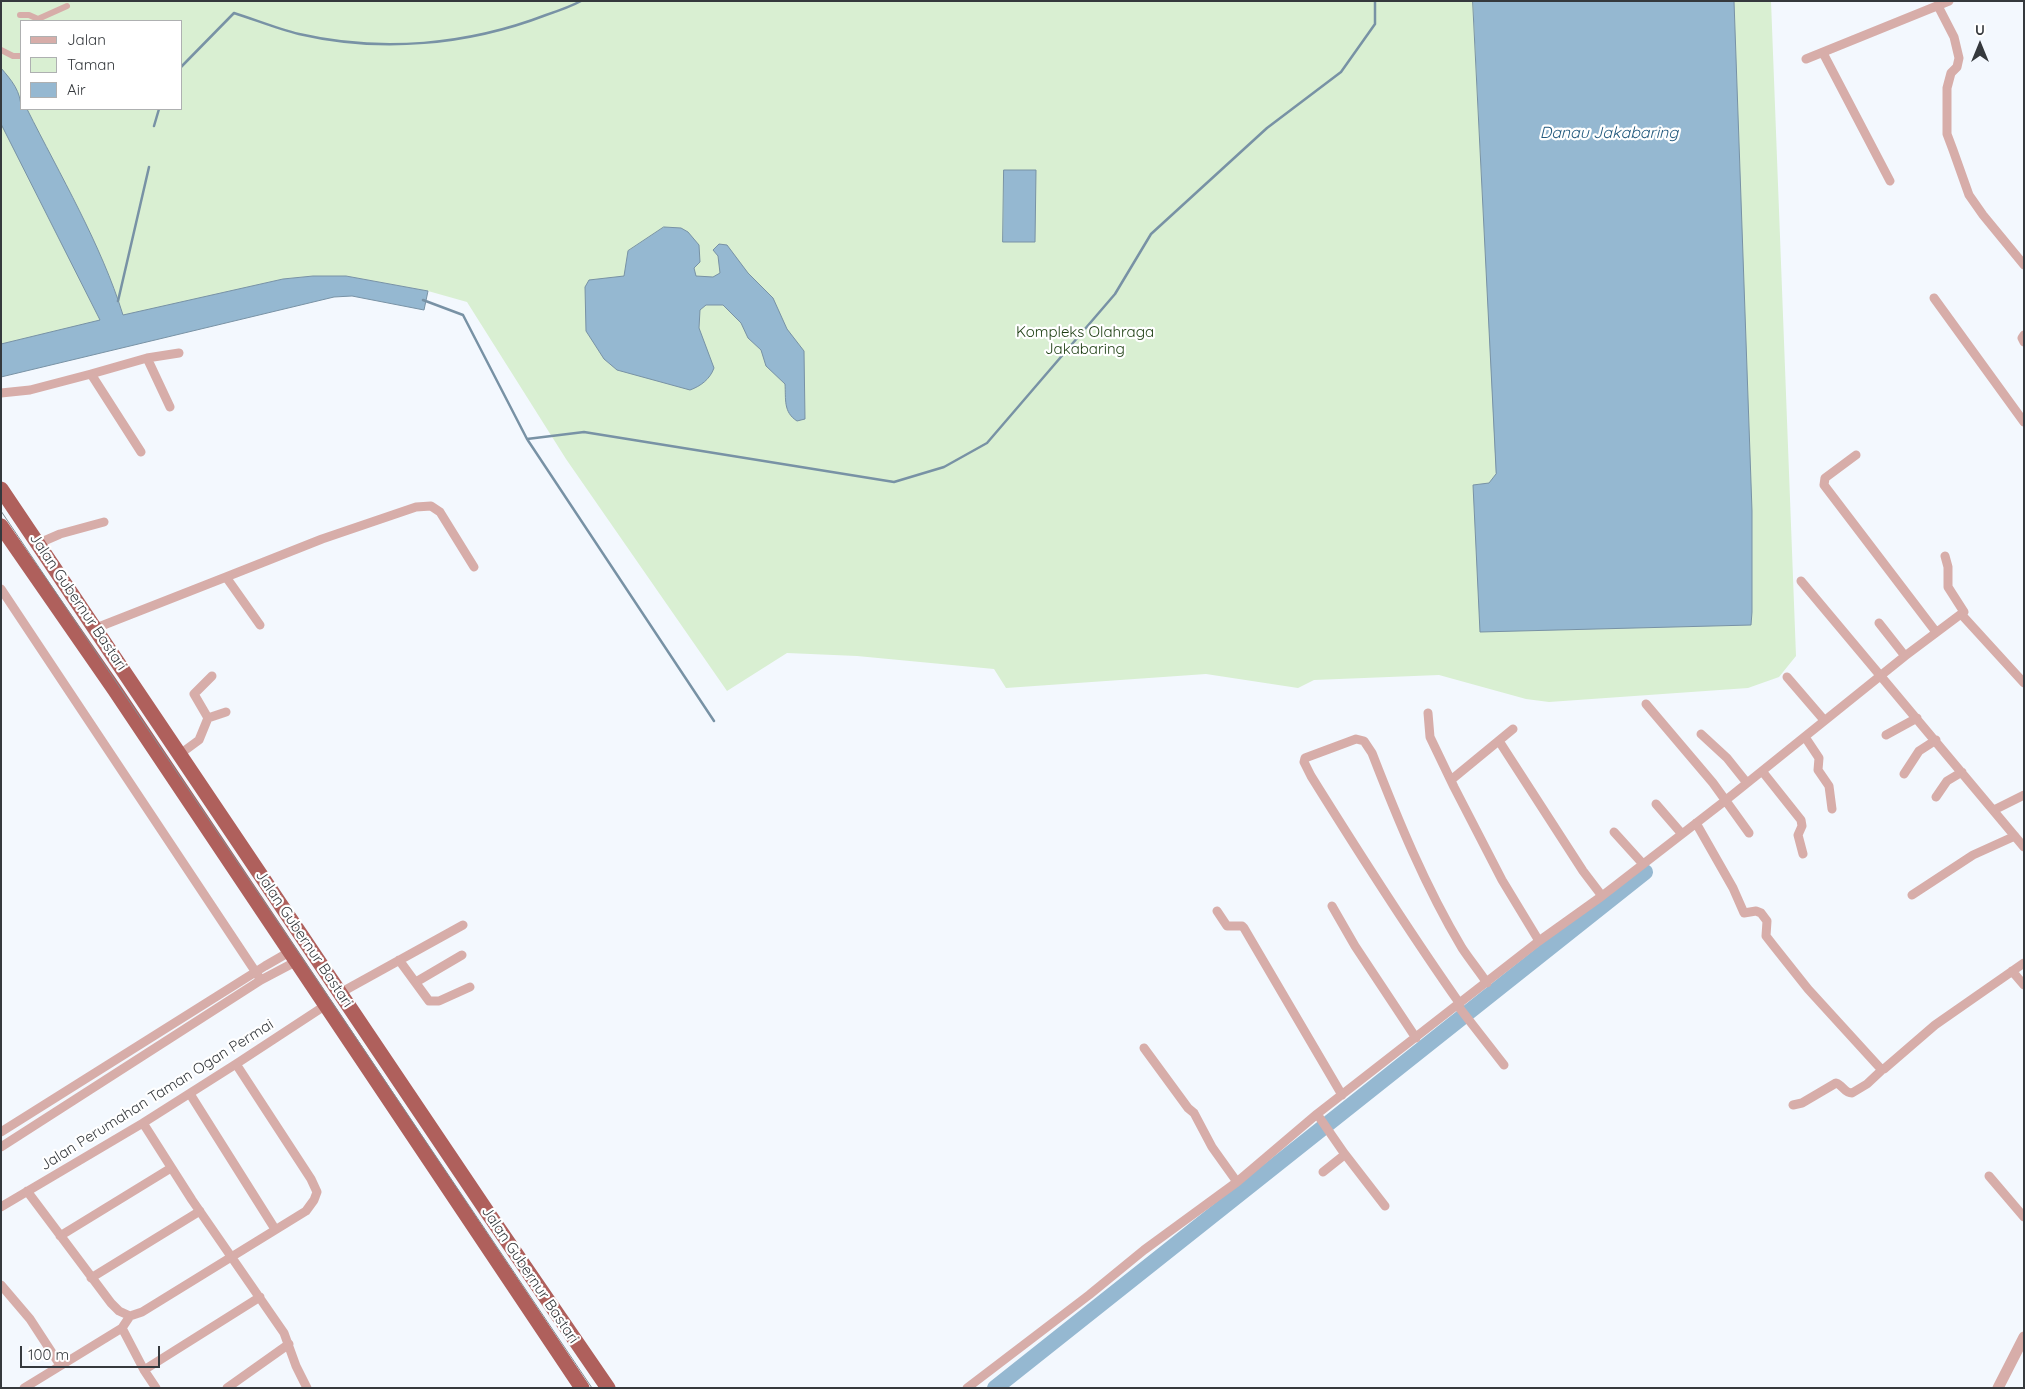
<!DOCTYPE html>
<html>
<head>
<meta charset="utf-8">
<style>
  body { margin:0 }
  #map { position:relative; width:2025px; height:1389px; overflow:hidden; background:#f3f8fe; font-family:Quicksand,sans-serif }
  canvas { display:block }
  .frame { position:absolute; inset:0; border:2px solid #35393d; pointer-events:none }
  .legend { position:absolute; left:20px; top:20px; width:162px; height:90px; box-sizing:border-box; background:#fff; border:1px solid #aeb0b1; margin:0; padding:6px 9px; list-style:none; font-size:15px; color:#35393d }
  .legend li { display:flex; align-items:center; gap:10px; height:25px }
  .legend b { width:25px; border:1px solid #aeb0b1 }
  .north { position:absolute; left:1955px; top:20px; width:50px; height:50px; -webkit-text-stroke:4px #fff; paint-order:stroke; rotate:0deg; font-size:14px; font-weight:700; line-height:20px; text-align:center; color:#35393d }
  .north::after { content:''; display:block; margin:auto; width:18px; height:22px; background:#35393d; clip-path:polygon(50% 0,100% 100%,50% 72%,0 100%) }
  .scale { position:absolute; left:20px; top:1346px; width:140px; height:22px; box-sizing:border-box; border:2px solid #35393d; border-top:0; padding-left:6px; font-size:15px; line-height:18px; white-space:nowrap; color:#35393d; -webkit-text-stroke:4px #fff; paint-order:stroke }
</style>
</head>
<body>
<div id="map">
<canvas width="2025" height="1389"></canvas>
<div class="frame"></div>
<ul class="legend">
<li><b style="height:6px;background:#d7ada9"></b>Jalan</li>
<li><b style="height:14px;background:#d9efd2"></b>Taman</li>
<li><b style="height:14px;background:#95b8d1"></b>Air</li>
</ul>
<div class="north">U</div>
<div class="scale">100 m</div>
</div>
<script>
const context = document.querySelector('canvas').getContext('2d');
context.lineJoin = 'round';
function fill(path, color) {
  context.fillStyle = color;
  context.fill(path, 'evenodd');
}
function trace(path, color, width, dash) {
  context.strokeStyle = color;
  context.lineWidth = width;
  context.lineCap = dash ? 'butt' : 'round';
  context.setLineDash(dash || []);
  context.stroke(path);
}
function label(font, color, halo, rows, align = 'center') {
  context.font = font + ' Quicksand,sans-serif';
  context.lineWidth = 4.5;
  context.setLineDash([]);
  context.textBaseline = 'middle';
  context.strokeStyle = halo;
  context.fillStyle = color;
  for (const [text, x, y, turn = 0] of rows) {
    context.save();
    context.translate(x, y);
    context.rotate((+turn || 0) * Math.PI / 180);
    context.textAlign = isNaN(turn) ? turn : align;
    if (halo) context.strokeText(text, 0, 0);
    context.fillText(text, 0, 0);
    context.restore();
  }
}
fill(new Path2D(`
  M 1,1 L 1771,1 L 1796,656 L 1779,677 L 1748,688 L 1549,702 L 1526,699 L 1439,675 L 1314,680 L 1298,688 L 1206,674 L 1006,688 L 994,669 L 857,656 L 787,653 L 727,691 L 566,459 L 467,302 L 428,291 L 346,276 L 313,276 L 283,279 L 1,344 ZM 21,21 L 181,21 L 181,109 L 21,109 Z`), '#d9efd2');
const water = new Path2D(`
  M 1473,1 L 1734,1 L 1752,511 L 1752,612 L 1751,625 L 1480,632 L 1473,485 L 1489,483 L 1496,474 Z
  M 1,68 C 12,81 21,91 21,109 L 27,109 C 60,175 101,244 123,315 L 283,279 L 313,276 L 346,276 L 428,291 L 424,310 L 352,296 L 334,297 L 1,377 L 1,344 L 100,320 L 1,124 Z
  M 1004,170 L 1036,170 L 1035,242 L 1003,242 Z
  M 664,227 L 681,228 L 688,232 L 699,245 L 700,262 L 694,268 L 696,276 L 713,277 L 720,273 L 718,256 L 713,250 L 719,244 L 727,245 L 748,273 L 773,298 L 787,329 L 804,351 L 805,419 L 797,421 C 783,412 786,399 785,384 L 766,366 L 761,350 L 748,338 L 741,323 L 723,305 L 706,305 L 700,310 L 699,328 L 714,368 C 710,379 701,386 690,390 L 617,370 L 604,359 L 586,331 L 585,287 L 589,280 L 624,276 L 628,251 Z`);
fill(water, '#95b8d1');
trace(water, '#7892a5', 1);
trace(new Path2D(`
  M 181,67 L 234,13 C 256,20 278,29 299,34 C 381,53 468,45 546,15 C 558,11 570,7 581,1
  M 154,126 L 159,109
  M 423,300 L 463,315 L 527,439 L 714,721
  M 118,301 L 149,167
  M 527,439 L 584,432 L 894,482 L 944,467 L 987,443 L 1115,294 L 1151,234 L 1267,128 L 1341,72 L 1375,24 L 1375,1`), '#7892a5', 2.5);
trace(new Path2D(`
  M 995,1388 L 1645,872`), '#95b8d1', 16);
trace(new Path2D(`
  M 20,15 L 29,15 L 38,19 L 39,21
  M 38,19 L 67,6
  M 1,50 L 13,56 L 21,56`), '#d7ada9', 6);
trace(new Path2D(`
  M 1938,6 L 1954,37 L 1959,58 L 1957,67 L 1951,73 L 1947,88 L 1947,134 L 1953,150 L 1969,195 L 1983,215 L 2024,265
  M 1823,53 L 1890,181
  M 1806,59 L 1949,1
  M 1934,298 L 2024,422
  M 2024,335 L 2022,338 L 2024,342
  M 147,358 L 170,407
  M 91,374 L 147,358 L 179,353
  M 1,393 L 30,390 L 91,374 L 141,452
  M 1856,455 L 1825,478 L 1824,485 L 1936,632
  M 37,544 L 60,534 L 104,522
  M 1945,556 L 1948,567 L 1948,587 L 1964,612
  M 1801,581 L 2024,847
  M 1,589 L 261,980
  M 1879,623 L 1905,656
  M 260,625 L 226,577 L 322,539 L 416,507 L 431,506 L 440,512 L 474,567
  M 96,628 L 226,577
  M 1787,677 L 1824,720
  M 1646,704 L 1713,783 L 1749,833
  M 1428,713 L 1430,737 L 1454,787 L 1502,880 L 1539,941
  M 208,718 L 194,694 L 212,676
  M 1701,734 L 1727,758 L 1747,783
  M 1886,735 L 1917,718
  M 1805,737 L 1819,758 L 1818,770 L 1829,786 L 1832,809
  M 1499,741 L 1583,871 L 1602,896
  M 180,754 L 199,740 L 208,718 L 226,712
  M 1762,771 L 1801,820 L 1802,826 L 1798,835 L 1803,854
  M 1904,774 L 1919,751 L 1936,740
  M 1451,780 L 1513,729
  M 1936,797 L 1947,781 L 1962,772
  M 1656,804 L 1682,834
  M 1994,810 L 2024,795
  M 1696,823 L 1733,888 L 1744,913 L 1756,911 L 1761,913 L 1767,921 L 1766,936 L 1773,945 L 1808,989 L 1881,1069 L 1884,1069 L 1935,1025 L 2024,963
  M 1614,832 L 1643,864
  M 1912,895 L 1973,855 L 2015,836
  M 1332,906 L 1355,946 L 1416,1038
  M 1217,911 L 1227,926 L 1242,926 L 1244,928 L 1342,1095
  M 399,960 L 429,1001 L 439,1001 L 470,987
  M 2012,971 L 2024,985
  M 416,982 L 462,955
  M 340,993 L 463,925
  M 1460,1004 C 1408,930 1359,853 1311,776 L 1304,762 L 1305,758 L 1356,739 L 1364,741 L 1372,753 C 1398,820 1425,886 1462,948 C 1470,960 1479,971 1487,983
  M 1458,1006 L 1504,1065
  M 1144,1048 L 1188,1108 L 1194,1113 L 1212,1147 L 1237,1182
  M 190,1094 L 275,1229
  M 1793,1105 L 1802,1103 L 1836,1083 C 1843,1085 1844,1093 1852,1093 L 1867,1084 L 1883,1069
  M 1317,1114 L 1344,1153 L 1343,1156 L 1323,1172
  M 143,1123 L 192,1200 L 284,1333 L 296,1366 L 307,1388
  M 1,1132 L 265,966 L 291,951
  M 1,1147 L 261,980 L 297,961
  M 1344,1153 L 1385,1206
  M 1989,1176 L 2024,1217
  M 27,1191 L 111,1303 L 119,1311 L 130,1316 L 142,1312 L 306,1211 L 314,1200 L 317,1192 L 311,1179 L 236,1064
  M 1,1207 L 143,1123 L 236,1064 L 326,1005
  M 60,1236 L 171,1168
  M 91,1278 L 200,1211
  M 1,1285 L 30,1319 L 60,1365
  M 130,1316 L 122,1328 L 144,1370 L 156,1388
  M 144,1370 L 260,1297
  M 24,1388 L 122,1328
  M 227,1388 L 289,1344
  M 967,1388 L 1089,1295 L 1144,1250 L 1237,1182 L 1317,1114 L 1539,941 L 1602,896 L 1726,800 L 1905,656 L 1961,614 L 2024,683`), '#d7ada9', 9);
trace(new Path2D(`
  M 1998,1388 L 2024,1337`), '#d7ada9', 11);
trace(new Path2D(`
  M 1,489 L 490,1216 L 608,1388
  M 1,526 L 114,689 L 582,1388`), '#af605c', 15);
trace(new Path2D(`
  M 1,511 L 592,1388`), '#868b90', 1);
label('15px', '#193b0e', '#fff', [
  ["Kompleks Olahraga",1085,332],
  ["Jakabaring",1085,349]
]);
label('15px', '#35393d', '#fff', [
  ["Jalan Gubernur Bastari",78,602,56],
  ["Jalan Gubernur Bastari",304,939,56],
  ["Jalan Perumahan Taman Ogan Permai",157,1095,-32],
  ["Jalan Gubernur Bastari",530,1275,56]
]);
label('italic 16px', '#235a7e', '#fff', [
  ["Danau Jakabaring",1609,133]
]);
</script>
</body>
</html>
